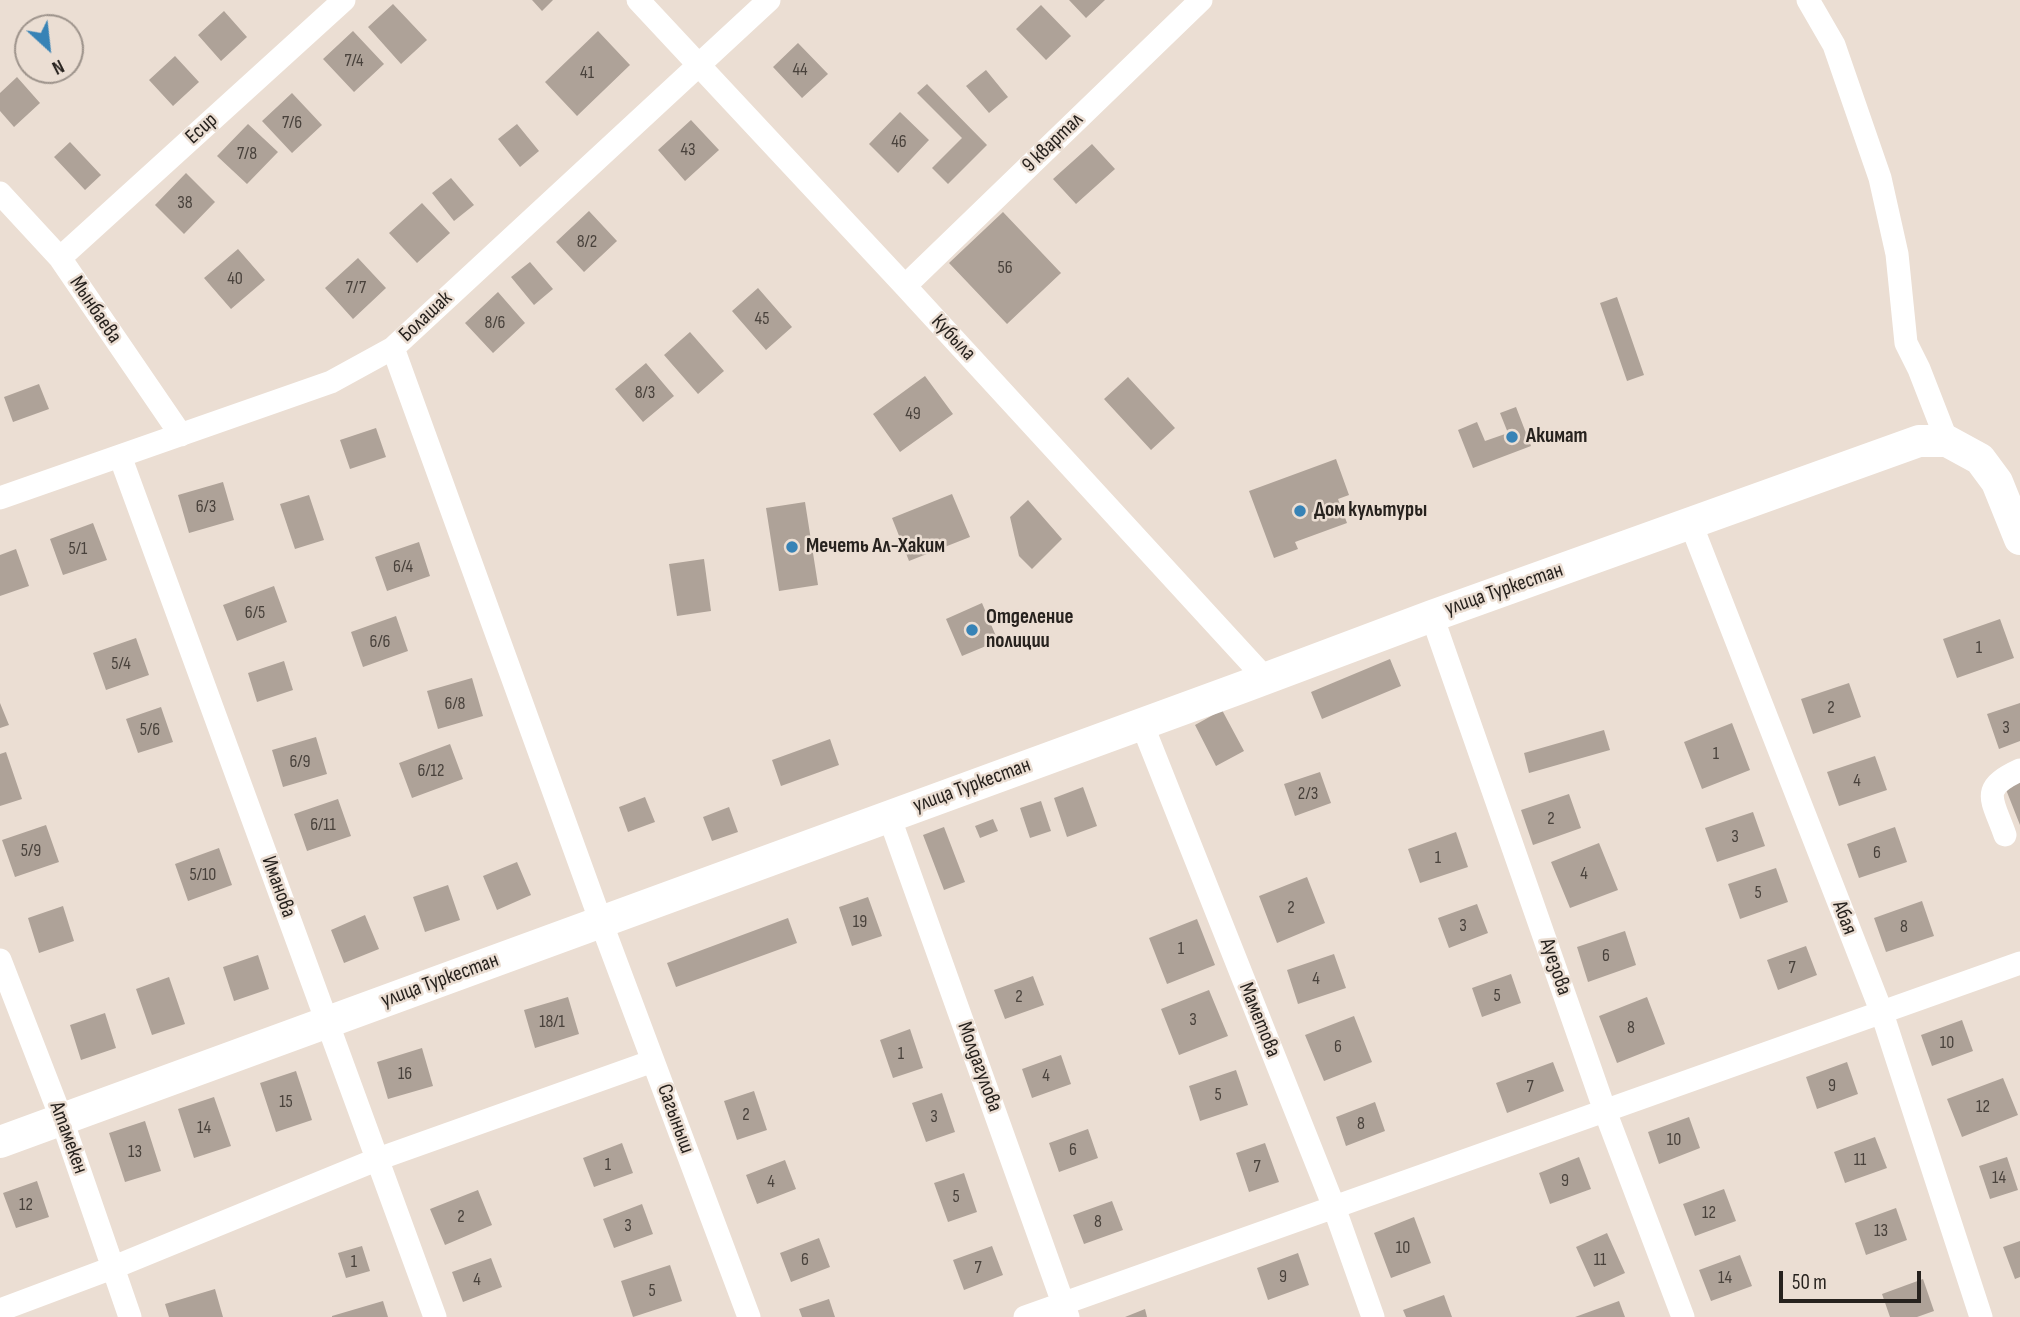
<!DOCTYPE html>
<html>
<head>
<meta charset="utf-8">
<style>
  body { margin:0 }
  #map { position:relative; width:2020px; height:1317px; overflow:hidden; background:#ebded3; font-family:"Sofia Sans Condensed",sans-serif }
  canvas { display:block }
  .north { position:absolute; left:14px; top:14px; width:70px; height:70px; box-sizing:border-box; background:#ebded3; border:2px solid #9d938b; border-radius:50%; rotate:153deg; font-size:19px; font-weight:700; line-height:28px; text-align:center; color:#27221e }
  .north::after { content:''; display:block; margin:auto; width:24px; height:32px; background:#3783b6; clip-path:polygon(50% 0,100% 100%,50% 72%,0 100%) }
  .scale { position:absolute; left:1779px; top:1271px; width:142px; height:32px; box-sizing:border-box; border:4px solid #27221e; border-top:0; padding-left:9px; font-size:21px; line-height:24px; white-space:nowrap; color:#27221e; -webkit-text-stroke:5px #ebded3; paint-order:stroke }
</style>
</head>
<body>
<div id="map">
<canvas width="2020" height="1317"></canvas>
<div class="north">N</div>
<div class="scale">50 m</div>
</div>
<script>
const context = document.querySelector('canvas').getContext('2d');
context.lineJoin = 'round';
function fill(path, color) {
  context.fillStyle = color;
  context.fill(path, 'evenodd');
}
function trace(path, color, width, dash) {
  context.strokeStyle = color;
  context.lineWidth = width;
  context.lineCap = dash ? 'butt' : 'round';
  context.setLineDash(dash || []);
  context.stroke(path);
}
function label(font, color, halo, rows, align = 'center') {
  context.font = font + ' "Sofia Sans Condensed",sans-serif';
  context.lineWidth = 5;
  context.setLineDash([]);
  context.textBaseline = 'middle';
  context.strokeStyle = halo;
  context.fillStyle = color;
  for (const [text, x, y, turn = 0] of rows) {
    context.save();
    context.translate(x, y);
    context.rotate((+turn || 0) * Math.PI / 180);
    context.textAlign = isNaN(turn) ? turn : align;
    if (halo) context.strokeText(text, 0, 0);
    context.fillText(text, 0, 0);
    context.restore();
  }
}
fill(new Path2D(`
  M 532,0 L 553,0 L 542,11 Z
  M 1069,0 L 1105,0 L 1086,18 Z
  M 393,4 L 427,40 L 401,64 L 368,27 Z
  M 1041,5 L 1071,36 L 1046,60 L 1016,29 Z
  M 224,11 L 247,37 L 221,61 L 198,35 Z
  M 353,31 L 384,64 L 354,92 L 323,59 Z
  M 598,31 L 630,65 L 577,116 L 545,82 Z
  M 798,43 L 828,74 L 802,98 L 773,67 Z
  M 175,56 L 199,82 L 173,106 L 149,80 Z
  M 986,70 L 1008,97 L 989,113 L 966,86 Z
  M 17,77 L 40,103 L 14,127 L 0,111 L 0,93 Z
  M 927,84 L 987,145 L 948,184 L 932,168 L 962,138 L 917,93 Z
  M 292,93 L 322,125 L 292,153 L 262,121 Z
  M 900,112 L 929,140 L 898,173 L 869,144 Z
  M 691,120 L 719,150 L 685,181 L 658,150 Z
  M 248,124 L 278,152 L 247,184 L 217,156 Z
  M 517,124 L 539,151 L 520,167 L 498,139 Z
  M 70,142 L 101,175 L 85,190 L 54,157 Z
  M 1092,144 L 1115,169 L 1076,204 L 1053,179 Z
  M 186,173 L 215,202 L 184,234 L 155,205 Z
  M 451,178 L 474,205 L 454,221 L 432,193 Z
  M 422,203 L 450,233 L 417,263 L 389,233 Z
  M 589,211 L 617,241 L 584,272 L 556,242 Z
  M 1003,212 L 1061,273 L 1007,324 L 949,263 Z
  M 238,249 L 265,280 L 231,309 L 204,278 Z
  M 358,258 L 386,288 L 353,319 L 325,288 Z
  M 530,262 L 553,289 L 534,305 L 511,277 Z
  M 758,288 L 792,327 L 766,350 L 732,311 Z
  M 498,292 L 525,323 L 493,353 L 465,323 Z
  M 1617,297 L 1644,375 L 1627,381 L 1600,303 Z
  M 690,332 L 724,371 L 698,394 L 664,355 Z
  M 646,363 L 674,396 L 643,422 L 615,389 Z
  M 925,376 L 953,414 L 900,452 L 873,414 Z
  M 1128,377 L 1175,428 L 1151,450 L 1104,399 Z
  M 39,384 L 49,409 L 13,422 L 4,397 Z
  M 1516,407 L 1531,446 L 1473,468 L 1458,430 L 1477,422 L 1485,441 L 1508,433 L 1500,413 Z
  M 376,428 L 386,457 L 350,469 L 340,440 Z
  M 1336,459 L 1349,495 L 1338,499 L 1347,523 L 1295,542 L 1298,549 L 1274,558 L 1249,491 Z
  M 223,482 L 234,520 L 189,533 L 178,495 Z
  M 952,494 L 970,537 L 909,561 L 892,518 Z
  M 309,495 L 324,540 L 295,549 L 280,504 Z
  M 1028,500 L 1062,539 L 1032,569 L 1019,556 L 1010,517 Z
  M 805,502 L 818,585 L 779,591 L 766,508 Z
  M 93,523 L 107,560 L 63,575 L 50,539 Z
  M 419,542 L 430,576 L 387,591 L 375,557 Z
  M 16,549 L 29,586 L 0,596 L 0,555 Z
  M 704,559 L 711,611 L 677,616 L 669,564 Z
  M 274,586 L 287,622 L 237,641 L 223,605 Z
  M 982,603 L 998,641 L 962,656 L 946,619 Z
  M 396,616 L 408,651 L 363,667 L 351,632 Z
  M 2000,619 L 2014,658 L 1957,678 L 1943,639 Z
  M 136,638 L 149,675 L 106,690 L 93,653 Z
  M 1390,659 L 1401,686 L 1322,719 L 1311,692 Z
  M 284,661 L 293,690 L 257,702 L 248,673 Z
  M 472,678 L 483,716 L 438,729 L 427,691 Z
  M 1849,683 L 1861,717 L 1813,734 L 1801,699 Z
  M 0,703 L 9,725 L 0,728 Z
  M 2020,703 L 2020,741 L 1999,749 L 1987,714 Z
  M 161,707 L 173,742 L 138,753 L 126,719 Z
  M 1222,710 L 1244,751 L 1216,766 L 1195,725 Z
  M 1732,723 L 1750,770 L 1702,789 L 1684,742 Z
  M 1604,730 L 1610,750 L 1529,773 L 1524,753 Z
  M 316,737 L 327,774 L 283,787 L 272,750 Z
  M 830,739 L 839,765 L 781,786 L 772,760 Z
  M 450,744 L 463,779 L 412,798 L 399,763 Z
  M 6,752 L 22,799 L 0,806 L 0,754 Z
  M 1875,756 L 1887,790 L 1839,806 L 1827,772 Z
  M 1320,772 L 1331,803 L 1295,816 L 1284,784 Z
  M 2020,781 L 2020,825 L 2005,787 Z
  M 1083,787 L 1097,826 L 1067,837 L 1054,798 Z
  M 1569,794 L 1581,828 L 1533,845 L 1521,810 Z
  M 645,797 L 655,822 L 628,832 L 619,807 Z
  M 338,799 L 351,836 L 307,851 L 294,814 Z
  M 1041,801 L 1051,831 L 1030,838 L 1020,808 Z
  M 729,807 L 738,832 L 712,841 L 703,817 Z
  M 1753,812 L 1765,846 L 1717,862 L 1705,828 Z
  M 993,819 L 998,831 L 980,838 L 975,826 Z
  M 46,825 L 59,862 L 15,877 L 2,840 Z
  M 944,827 L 965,882 L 944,890 L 923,835 Z
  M 1895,827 L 1907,862 L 1859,878 L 1847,844 Z
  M 1456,832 L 1468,867 L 1420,883 L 1408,849 Z
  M 1599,843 L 1618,890 L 1570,908 L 1551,862 Z
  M 219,848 L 232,885 L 188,901 L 175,864 Z
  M 517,862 L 531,895 L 497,910 L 483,876 Z
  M 1776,868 L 1788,902 L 1740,919 L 1728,884 Z
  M 1307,877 L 1325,923 L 1277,943 L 1259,896 Z
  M 448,885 L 460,920 L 425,932 L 413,897 Z
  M 868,897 L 882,936 L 852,946 L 839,907 Z
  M 1922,901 L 1934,936 L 1886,952 L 1874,918 Z
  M 1477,904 L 1488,933 L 1449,948 L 1438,918 Z
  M 63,906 L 74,941 L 39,953 L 28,918 Z
  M 365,915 L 379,949 L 344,963 L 331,930 Z
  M 788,918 L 797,943 L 676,987 L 667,963 Z
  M 1197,919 L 1215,965 L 1167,984 L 1149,938 Z
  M 1625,931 L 1636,965 L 1588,982 L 1577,947 Z
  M 1806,946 L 1817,975 L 1778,990 L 1767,960 Z
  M 1334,954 L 1346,988 L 1298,1004 L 1287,970 Z
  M 258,955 L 269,989 L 234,1001 L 223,967 Z
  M 1511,974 L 1521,1003 L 1482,1017 L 1472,988 Z
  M 1033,976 L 1044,1005 L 1005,1019 L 994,990 Z
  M 169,977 L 185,1024 L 152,1035 L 136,989 Z
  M 1209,990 L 1228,1036 L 1179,1055 L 1161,1009 Z
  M 568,997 L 579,1034 L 535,1048 L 524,1010 Z
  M 1647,997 L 1665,1044 L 1617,1063 L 1599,1016 Z
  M 105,1013 L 116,1048 L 81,1060 L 70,1025 Z
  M 1354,1016 L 1372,1062 L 1324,1081 L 1305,1035 Z
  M 1962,1020 L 1973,1051 L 1932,1066 L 1921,1035 Z
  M 910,1029 L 923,1068 L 893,1078 L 880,1040 Z
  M 422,1048 L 433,1086 L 388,1099 L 377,1062 Z
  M 1061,1055 L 1071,1084 L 1032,1098 L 1022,1069 Z
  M 1553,1062 L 1564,1091 L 1507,1113 L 1496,1083 Z
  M 1847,1062 L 1858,1094 L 1817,1109 L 1806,1077 Z
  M 1236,1070 L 1248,1105 L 1200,1121 L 1189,1086 Z
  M 296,1071 L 312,1120 L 276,1132 L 260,1083 Z
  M 2003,1078 L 2018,1115 L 1962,1137 L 1947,1099 Z
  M 754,1091 L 767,1130 L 737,1140 L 724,1101 Z
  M 942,1093 L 955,1132 L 926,1142 L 912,1103 Z
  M 214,1097 L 231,1146 L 194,1158 L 178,1109 Z
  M 1375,1102 L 1385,1131 L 1346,1146 L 1336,1117 Z
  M 1689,1117 L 1700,1148 L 1659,1164 L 1648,1132 Z
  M 145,1121 L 161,1171 L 125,1182 L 109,1133 Z
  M 1088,1129 L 1098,1158 L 1059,1172 L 1049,1143 Z
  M 1875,1137 L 1887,1168 L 1845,1183 L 1834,1152 Z
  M 622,1143 L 633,1173 L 594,1187 L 583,1158 Z
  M 1265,1143 L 1279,1182 L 1249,1192 L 1236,1153 Z
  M 1579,1157 L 1591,1189 L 1550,1204 L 1539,1173 Z
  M 2007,1157 L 2018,1190 L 1990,1199 L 1979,1166 Z
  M 785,1160 L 796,1189 L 757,1204 L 746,1175 Z
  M 964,1173 L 977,1212 L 948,1222 L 934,1183 Z
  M 37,1181 L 49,1217 L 16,1228 L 3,1193 Z
  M 1724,1189 L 1736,1221 L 1695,1236 L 1683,1204 Z
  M 478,1190 L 492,1225 L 445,1245 L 430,1209 Z
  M 1112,1201 L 1123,1230 L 1084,1244 L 1073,1215 Z
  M 642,1204 L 653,1234 L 614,1248 L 603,1219 Z
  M 1896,1208 L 1907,1240 L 1866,1255 L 1855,1223 Z
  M 1414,1217 L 1431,1263 L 1391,1278 L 1374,1233 Z
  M 1607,1233 L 1625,1273 L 1594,1287 L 1576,1247 Z
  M 819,1238 L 830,1267 L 791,1282 L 780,1253 Z
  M 2020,1241 L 2020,1277 L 2015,1279 L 2003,1247 Z
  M 362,1246 L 370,1271 L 346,1278 L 338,1253 Z
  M 992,1246 L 1003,1275 L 964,1290 L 953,1260 Z
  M 1298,1253 L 1309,1285 L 1268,1300 L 1257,1268 Z
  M 1740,1255 L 1752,1286 L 1711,1301 L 1699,1270 Z
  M 491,1258 L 502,1287 L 463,1302 L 452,1272 Z
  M 670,1265 L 682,1301 L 633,1317 L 621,1281 Z
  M 1923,1279 L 1934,1311 L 1917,1317 L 1890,1317 L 1882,1294 Z
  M 215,1289 L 223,1317 L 169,1317 L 165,1304 Z
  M 1444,1295 L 1452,1317 L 1406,1317 L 1403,1310 Z
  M 829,1299 L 835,1317 L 802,1317 L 799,1309 Z
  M 383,1301 L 388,1317 L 332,1317 L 332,1316 Z
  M 1619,1301 L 1625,1317 L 1575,1317 Z
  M 1145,1309 L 1147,1317 L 1125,1317 Z`), '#aea298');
trace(new Path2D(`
  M 638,0 L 905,286 L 1266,679
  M 1808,0 L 1834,45 L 1880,178 L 1897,254 L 1906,343 L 1919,369 L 1947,441
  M 0,193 L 60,258 L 181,435
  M 60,258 L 344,0
  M 905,286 L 1201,0
  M 393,348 L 601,922 L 749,1317
  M 120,456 L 435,1317
  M 0,498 L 331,382 L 393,348 L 769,0
  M 1691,524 L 1882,1013 L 1981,1317
  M 1432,616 L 1605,1111 L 1683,1317
  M 1142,724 L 1334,1207 L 1373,1317
  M 889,816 L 1068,1317
  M 2005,835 C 1992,798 1979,789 2020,770
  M 0,960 L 62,1120 L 130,1317
  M 0,1310 L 112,1268 L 378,1159 L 653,1061
  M 1025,1317 L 2020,963`), '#fff', 23);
trace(new Path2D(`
  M 0,1142 L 1243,687 L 1432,616 L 1919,441 L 1947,441 L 1980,459 L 1997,482 L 2020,539`), '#fff', 32);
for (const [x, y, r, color] of [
  [1512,437,7,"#3783b6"],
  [1300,511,7,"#3783b6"],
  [792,547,7,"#3783b6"],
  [972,630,7,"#3783b6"]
]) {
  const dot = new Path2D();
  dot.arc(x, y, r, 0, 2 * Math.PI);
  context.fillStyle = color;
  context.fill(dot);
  trace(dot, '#ebded3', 2.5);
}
label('18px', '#49423c', null, [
  ["7/4",354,61],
  ["44",800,70],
  ["41",587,73],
  ["7/6",292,123],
  ["46",899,142],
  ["43",688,150],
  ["7/8",247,154],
  ["38",185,203],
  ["8/2",587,242],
  ["56",1005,268],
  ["40",235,279],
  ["7/7",356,288],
  ["45",762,319],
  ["8/6",495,323],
  ["8/3",645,393],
  ["49",913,414],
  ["6/3",206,507],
  ["5/1",78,549],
  ["6/4",403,567],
  ["6/5",255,613],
  ["6/6",380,642],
  ["1",1979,648],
  ["5/4",121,664],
  ["6/8",455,704],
  ["2",1831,708],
  ["3",2006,728],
  ["5/6",150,730],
  ["1",1716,754],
  ["6/9",300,762],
  ["6/12",431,771],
  ["4",1857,781],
  ["2/3",1308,794],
  ["2",1551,819],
  ["6/11",323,825],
  ["3",1735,837],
  ["5/9",31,851],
  ["6",1877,853],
  ["1",1438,858],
  ["4",1584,874],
  ["5/10",203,875],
  ["5",1758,893],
  ["2",1291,908],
  ["19",860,922],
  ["3",1463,926],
  ["8",1904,927],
  ["1",1181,949],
  ["6",1606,956],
  ["7",1792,968],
  ["4",1316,979],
  ["5",1497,996],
  ["2",1019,997],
  ["3",1193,1020],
  ["18/1",552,1022],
  ["8",1631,1028],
  ["10",1947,1043],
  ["6",1338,1047],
  ["1",901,1054],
  ["16",405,1074],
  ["4",1046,1076],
  ["9",1832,1086],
  ["7",1530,1087],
  ["5",1218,1095],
  ["15",286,1102],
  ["12",1983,1107],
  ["2",746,1115],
  ["3",934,1117],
  ["8",1361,1124],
  ["14",204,1128],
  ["10",1674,1140],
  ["6",1073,1150],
  ["13",135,1152],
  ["11",1860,1160],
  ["1",608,1165],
  ["7",1257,1167],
  ["14",1999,1178],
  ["9",1565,1181],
  ["4",771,1182],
  ["5",956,1197],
  ["12",26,1205],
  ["12",1709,1213],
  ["2",461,1217],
  ["8",1098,1222],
  ["3",628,1226],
  ["13",1881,1231],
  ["10",1403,1248],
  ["6",805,1260],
  ["11",1600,1260],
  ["1",354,1262],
  ["7",978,1268],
  ["9",1283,1277],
  ["14",1725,1278],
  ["4",477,1280],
  ["5",652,1291]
]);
label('21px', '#27221e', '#ebded3', [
  ["Есир",202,129,-42],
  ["9 квартал",1053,143,-44],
  ["Мынбаева",95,310,56],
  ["Болашак",426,317,-43],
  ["Кубыла",953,338,47],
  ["улица Туркестан",1504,590,-19],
  ["улица Туркестан",972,786,-20],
  ["Иманова",278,887,70],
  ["Абая",1844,918,69],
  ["Ауезова",1555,967,71],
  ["улица Туркестан",440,981,-20],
  ["Маметова",1259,1020,68],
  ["Молдагулова",979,1067,70],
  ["Сагыныш",675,1119,70],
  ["Атамекен",68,1138,70]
]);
label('bold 21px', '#27221e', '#ebded3', [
  ["Акимат",1526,437],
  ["Дом культуры",1314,511],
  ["Мечеть Ал-Хаким",806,547],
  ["Отделение",986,618],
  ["полиции",986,642]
], 'left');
</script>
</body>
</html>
